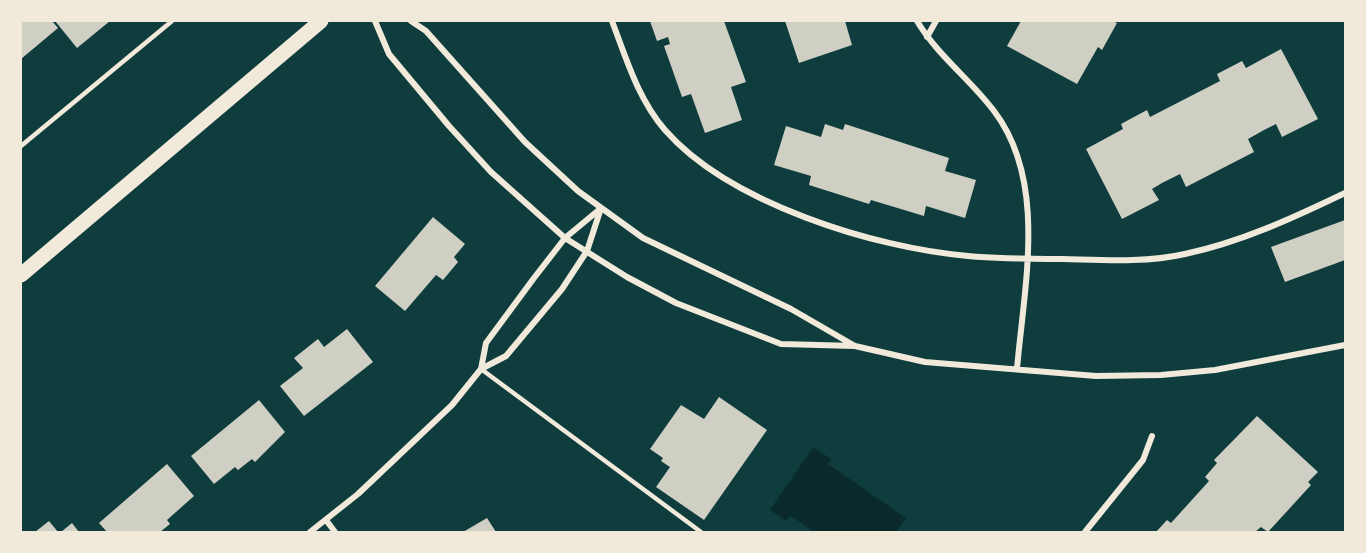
<!DOCTYPE html>
<html>
<head>
<meta charset="utf-8">
<style>
  body { margin:0 }
  #map { position:relative; width:1366px; height:553px; overflow:hidden; background:#0f3d3e; font-family:Commissioner,sans-serif }
  canvas { display:block }
  .frame { position:absolute; inset:0; border:22px solid #f1e9da; pointer-events:none }
</style>
</head>
<body>
<div id="map">
<canvas width="1366" height="553"></canvas>
<div class="frame"></div>
</div>
<script>
const context = document.querySelector('canvas').getContext('2d');
context.lineJoin = 'round';
function fill(path, color) {
  context.fillStyle = color;
  context.fill(path, 'evenodd');
}
function trace(path, color, width, dash) {
  context.strokeStyle = color;
  context.lineWidth = width;
  context.lineCap = dash ? 'butt' : 'round';
  context.setLineDash(dash || []);
  context.stroke(path);
}
fill(new Path2D(`
  M 813,447 L 831,459 L 828,464 L 906,518 L 896,532 L 814,532 L 791,516 L 786,521 L 770,510 Z`), '#0a2a2b');
fill(new Path2D(`
  M 21,21 L 52,21 L 58,28 L 21,59 Z
  M 55,21 L 110,21 L 77,48 Z
  M 650,21 L 724,21 L 746,82 L 731,87 L 742,120 L 705,133 L 691,94 L 682,97 L 664,46 L 670,44 L 668,37 L 657,41 Z
  M 785,21 L 845,21 L 852,45 L 799,63 Z
  M 1021,21 L 1112,21 L 1117,23 L 1102,50 L 1098,47 L 1077,84 L 1007,46 Z
  M 1281,49 L 1318,119 L 1282,137 L 1276,124 L 1264,130 L 1248,139 L 1254,152 L 1186,187 L 1180,174 L 1162,183 L 1152,189 L 1159,200 L 1122,219 L 1086,149 L 1123,129 L 1121,124 L 1147,110 L 1150,117 L 1220,81 L 1217,74 L 1242,61 L 1246,68 Z
  M 825,124 L 843,130 L 845,124 L 949,158 L 945,171 L 976,180 L 965,218 L 926,206 L 924,216 L 871,200 L 869,204 L 809,185 L 811,176 L 774,165 L 786,126 L 821,137 Z
  M 433,217 L 465,244 L 454,257 L 458,262 L 443,280 L 436,275 L 405,311 L 375,286 Z
  M 1345,220 L 1345,260 L 1285,282 L 1271,247 Z
  M 347,329 L 373,362 L 304,416 L 280,386 L 303,368 L 294,358 L 318,339 L 324,347 Z
  M 719,397 L 767,430 L 704,520 L 656,487 L 670,467 L 661,461 L 663,458 L 650,449 L 681,405 L 704,419 Z
  M 259,400 L 285,432 L 255,462 L 252,459 L 238,470 L 235,467 L 214,484 L 191,456 Z
  M 1257,416 L 1318,472 L 1308,482 L 1311,485 L 1268,532 L 1261,527 L 1255,532 L 1156,532 L 1167,520 L 1171,523 L 1209,481 L 1205,477 L 1217,463 L 1214,460 Z
  M 167,464 L 194,496 L 167,520 L 170,524 L 160,532 L 107,532 L 99,523 Z
  M 487,518 L 496,532 L 463,532 Z
  M 49,521 L 58,532 L 35,532 Z
  M 72,523 L 79,532 L 61,532 Z`), '#cfcfc3');
trace(new Path2D(`
  M 21,146 L 172,21
  M 481,369 L 701,532`), '#f1e9da', 4.5);
trace(new Path2D(`
  M 375,21 L 389,54 L 449,126 L 491,172 L 565,238 L 627,277 L 676,303 L 781,344 L 855,346 L 925,362 L 1096,376 L 1161,375 L 1215,370 L 1345,345
  M 411,21 L 426,31 L 525,142 L 578,191 L 643,238 L 791,309 L 855,346
  M 612,21 C 626,58 638,99 665,130 C 729,203 874,248 968,256 C 999,259 1032,259 1063,259 C 1103,260 1145,263 1185,254 C 1241,242 1293,218 1345,193
  M 917,21 C 938,56 970,79 994,111 C 1048,182 1024,286 1017,369
  M 927,37 L 936,21
  M 481,369 L 486,343 L 534,278 L 565,238 L 600,209
  M 326,520 L 335,532
  M 310,532 L 358,494 L 452,405 L 481,369 L 506,356 L 562,289 L 587,251 L 601,208
  M 1085,532 L 1143,460 L 1152,436`), '#f1e9da', 6);
trace(new Path2D(`
  M 21,275 L 321,21`), '#f1e9da', 15);
</script>
</body>
</html>
